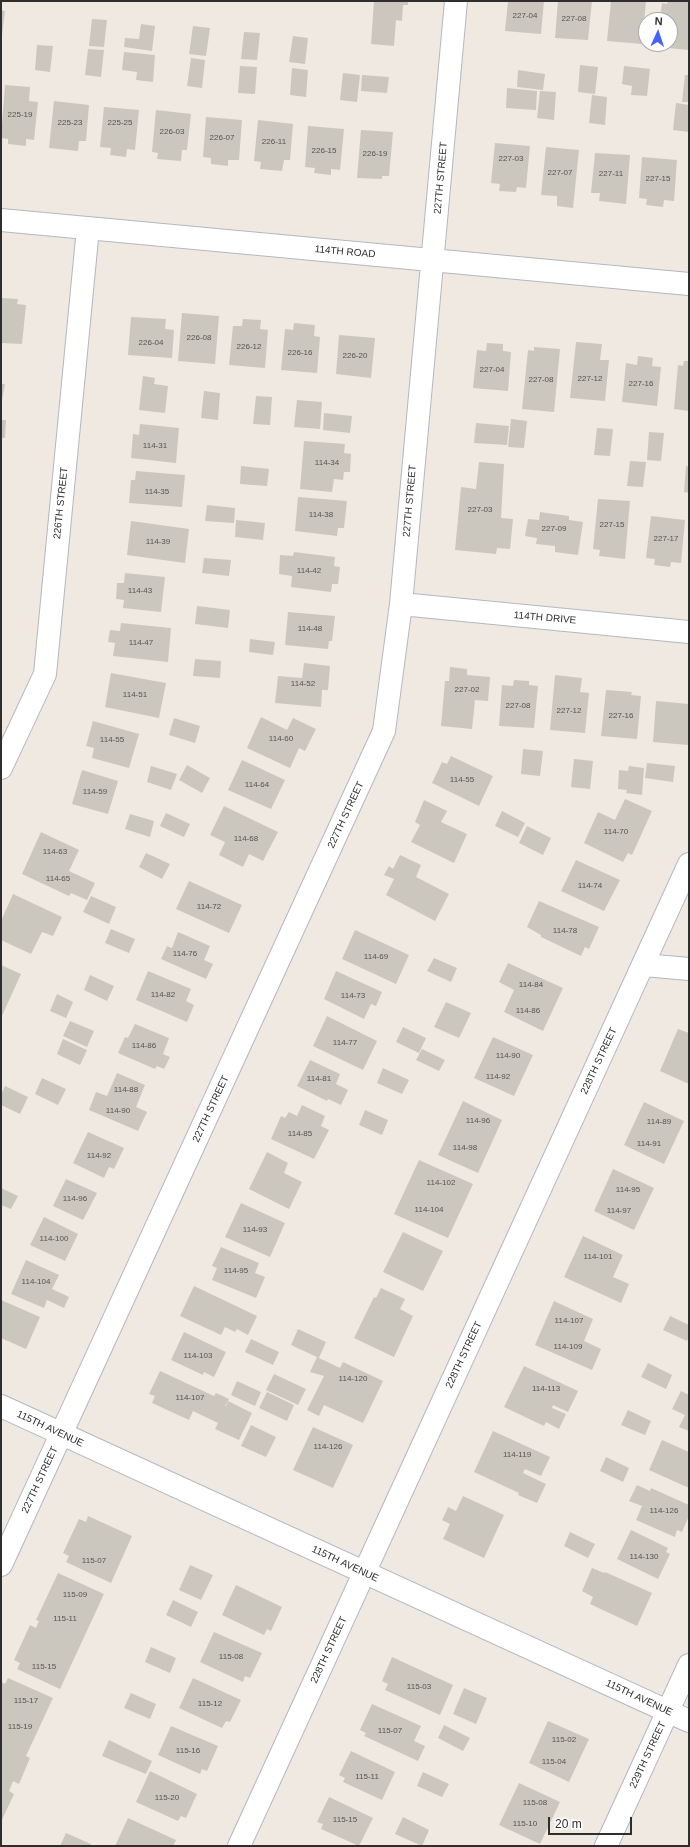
<!DOCTYPE html>
<html>
<head>
<meta charset="utf-8">
<style>
  body { margin:0 }
  #map { position:relative; width:690px; height:1847px; overflow:hidden; background:#efe9e1; font-family:Arial,sans-serif }
  canvas { display:block }
  .frame { position:absolute; inset:0; border:2px solid #2e2e2e; pointer-events:none }
  .north { position:absolute; left:638px; top:12px; width:40px; height:40px; box-sizing:border-box; background:#fff; border:1px solid #ababab; border-radius:50%; rotate:3deg; font-size:11px; font-weight:700; line-height:16px; text-align:center; color:#2e2e2e }
  .north::after { content:''; display:block; margin:auto; width:14px; height:18px; background:#4264fb; clip-path:polygon(50% 0,100% 100%,50% 72%,0 100%) }
  .scale { position:absolute; left:548px; top:1817px; width:84px; height:18px; box-sizing:border-box; border:2px solid #2e2e2e; border-top:0; padding-left:5px; font-size:12px; line-height:14px; white-space:nowrap; color:#2e2e2e; -webkit-text-stroke:3px #fff; paint-order:stroke }
</style>
</head>
<body>
<div id="map">
<canvas width="690" height="1847"></canvas>
<div class="frame"></div>
<div class="north">N</div>
<div class="scale">20 m</div>
</div>
<script>
const context = document.querySelector('canvas').getContext('2d');
context.lineJoin = 'round';
function fill(path, color) {
  context.fillStyle = color;
  context.fill(path, 'evenodd');
}
function trace(path, color, width, dash) {
  context.strokeStyle = color;
  context.lineWidth = width;
  context.lineCap = dash ? 'butt' : 'round';
  context.setLineDash(dash || []);
  context.stroke(path);
}
function label(font, color, halo, rows, align = 'center') {
  context.font = font + ' Arial,sans-serif';
  context.lineWidth = 3;
  context.setLineDash([]);
  context.textBaseline = 'middle';
  context.strokeStyle = halo;
  context.fillStyle = color;
  for (const [text, x, y, turn = 0] of rows) {
    context.save();
    context.translate(x, y);
    context.rotate((+turn || 0) * Math.PI / 180);
    context.textAlign = isNaN(turn) ? turn : align;
    if (halo) context.strokeText(text, 0, 0);
    context.fillText(text, 0, 0);
    context.restore();
  }
}
fill(new Path2D(`
  M 374,1 L 408,1 L 408,5 L 403,5 L 402,21 L 396,20 L 394,46 L 371,44 Z
  M 508,1 L 544,1 L 541,34 L 505,31 Z
  M 558,1 L 592,1 L 588,40 L 555,38 Z
  M 611,1 L 646,1 L 642,44 L 607,41 Z
  M 668,1 L 689,1 L 689,50 L 657,47 L 658,44 L 670,44 L 670,20 L 660,20 L 662,3 L 667,4 Z
  M 1,10 L 5,11 L 2,35 L 1,35 Z
  M 92,19 L 107,20 L 104,47 L 89,46 Z
  M 141,24 L 155,26 L 152,51 L 124,47 L 125,38 L 139,39 Z
  M 193,26 L 210,28 L 206,56 L 189,54 Z
  M 244,32 L 260,33 L 257,60 L 241,59 Z
  M 293,36 L 308,38 L 305,64 L 289,62 Z
  M 37,45 L 53,46 L 50,72 L 35,70 Z
  M 88,49 L 104,50 L 101,77 L 85,75 Z
  M 124,52 L 155,55 L 153,82 L 136,80 L 137,72 L 122,70 Z
  M 191,58 L 205,60 L 202,88 L 187,86 Z
  M 580,65 L 598,67 L 595,94 L 578,92 Z
  M 240,66 L 257,67 L 255,94 L 238,93 Z
  M 624,66 L 650,69 L 647,96 L 631,95 L 632,86 L 622,84 Z
  M 292,68 L 308,70 L 306,97 L 290,95 Z
  M 518,70 L 545,74 L 543,90 L 517,87 Z
  M 343,73 L 360,75 L 357,102 L 340,100 Z
  M 362,75 L 389,77 L 387,93 L 361,91 Z
  M 685,75 L 689,75 L 689,102 L 682,102 Z
  M 5,85 L 30,87 L 29,101 L 38,102 L 34,140 L 26,139 L 26,146 L 8,144 L 8,139 L 1,138 Z
  M 507,88 L 537,91 L 536,110 L 506,108 Z
  M 540,91 L 556,92 L 554,120 L 537,118 Z
  M 592,95 L 607,97 L 605,125 L 589,123 Z
  M 54,101 L 89,105 L 86,141 L 79,141 L 78,151 L 49,148 Z
  M 676,103 L 689,105 L 689,132 L 673,130 Z
  M 104,107 L 139,110 L 135,150 L 127,149 L 126,157 L 110,155 L 111,148 L 100,147 Z
  M 156,110 L 191,114 L 187,150 L 182,150 L 181,161 L 157,159 L 158,153 L 152,152 Z
  M 206,117 L 242,120 L 239,160 L 228,160 L 228,166 L 211,164 L 211,158 L 203,157 Z
  M 258,120 L 293,124 L 290,160 L 284,160 L 282,171 L 260,169 L 261,162 L 254,161 Z
  M 308,126 L 344,129 L 340,170 L 331,169 L 331,175 L 314,173 L 315,168 L 305,167 Z
  M 361,130 L 393,132 L 389,176 L 382,176 L 382,179 L 357,178 Z
  M 495,143 L 530,146 L 526,188 L 517,187 L 516,192 L 499,191 L 500,184 L 491,183 Z
  M 546,147 L 579,150 L 573,208 L 557,206 L 557,196 L 541,195 Z
  M 595,153 L 630,155 L 626,204 L 599,201 L 600,193 L 591,193 Z
  M 642,157 L 677,160 L 674,201 L 664,200 L 663,207 L 646,205 L 647,199 L 639,198 Z
  M 1,298 L 18,299 L 17,304 L 26,305 L 22,344 L 1,343 Z
  M 182,313 L 219,316 L 215,364 L 178,361 Z
  M 131,317 L 166,319 L 165,329 L 174,330 L 172,358 L 128,355 Z
  M 243,319 L 261,320 L 260,329 L 268,330 L 265,368 L 229,365 L 233,326 L 242,326 Z
  M 294,323 L 315,325 L 314,336 L 320,337 L 317,373 L 281,370 L 285,329 L 293,330 Z
  M 339,335 L 375,338 L 371,378 L 336,374 Z
  M 576,342 L 602,344 L 600,360 L 609,360 L 605,401 L 570,398 Z
  M 487,343 L 503,344 L 503,351 L 511,352 L 508,391 L 473,388 L 477,350 L 486,351 Z
  M 534,347 L 560,349 L 554,412 L 522,409 L 528,350 L 534,351 Z
  M 638,356 L 653,358 L 652,366 L 661,367 L 657,406 L 622,402 L 626,363 L 637,365 Z
  M 684,361 L 689,361 L 689,411 L 674,409 L 678,365 L 683,366 Z
  M 143,376 L 155,378 L 154,384 L 168,386 L 165,413 L 139,410 Z
  M 1,384 L 5,384 L 2,400 L 1,399 Z
  M 204,391 L 220,393 L 218,420 L 201,418 Z
  M 256,396 L 272,397 L 270,425 L 253,424 Z
  M 297,400 L 322,402 L 320,429 L 294,427 Z
  M 324,413 L 352,416 L 350,433 L 323,430 Z
  M 511,419 L 527,421 L 524,448 L 508,447 Z
  M 1,420 L 6,420 L 5,438 L 1,438 Z
  M 476,423 L 509,426 L 507,445 L 474,443 Z
  M 140,424 L 179,428 L 176,463 L 131,458 L 133,434 L 139,435 Z
  M 597,428 L 613,429 L 610,456 L 594,455 Z
  M 649,432 L 664,433 L 661,461 L 647,460 Z
  M 304,441 L 345,444 L 344,453 L 351,454 L 350,472 L 344,472 L 343,480 L 334,479 L 332,492 L 300,489 Z
  M 630,461 L 646,462 L 643,487 L 627,486 Z
  M 479,462 L 504,464 L 501,518 L 513,519 L 510,549 L 497,548 L 496,554 L 455,550 L 461,487 L 476,489 Z
  M 241,466 L 269,469 L 267,486 L 240,484 Z
  M 686,466 L 689,467 L 689,493 L 684,492 Z
  M 136,471 L 185,475 L 182,507 L 129,503 L 131,480 L 135,480 Z
  M 298,497 L 347,501 L 344,528 L 338,528 L 337,536 L 295,531 Z
  M 598,499 L 630,501 L 625,559 L 599,556 L 600,550 L 593,549 Z
  M 207,505 L 235,508 L 234,523 L 205,521 Z
  M 540,512 L 569,516 L 569,520 L 583,522 L 578,555 L 555,552 L 555,546 L 536,544 L 537,538 L 525,536 L 528,519 L 539,520 Z
  M 651,516 L 685,520 L 681,563 L 671,562 L 670,567 L 654,565 L 655,559 L 646,558 Z
  M 236,520 L 265,523 L 263,540 L 235,537 Z
  M 131,521 L 189,529 L 185,563 L 127,555 Z
  M 294,552 L 335,557 L 334,566 L 340,567 L 338,584 L 332,584 L 331,592 L 291,587 L 292,576 L 279,574 L 280,555 L 293,556 Z
  M 204,558 L 231,560 L 229,576 L 202,573 Z
  M 125,573 L 165,577 L 161,612 L 123,608 L 124,600 L 116,599 L 117,583 L 124,583 Z
  M 197,606 L 230,610 L 228,628 L 195,624 Z
  M 288,612 L 335,616 L 332,641 L 329,641 L 328,649 L 285,645 Z
  M 121,623 L 171,628 L 168,662 L 113,656 L 115,643 L 108,642 L 110,630 L 120,631 Z
  M 250,639 L 275,642 L 273,655 L 249,652 Z
  M 195,659 L 221,661 L 220,678 L 193,676 Z
  M 304,663 L 330,666 L 328,690 L 322,690 L 321,707 L 275,703 L 278,676 L 302,678 Z
  M 450,667 L 467,669 L 467,675 L 490,677 L 488,701 L 475,700 L 472,729 L 441,726 L 445,681 L 449,681 Z
  M 111,673 L 166,683 L 159,718 L 105,707 Z
  M 555,675 L 582,678 L 580,692 L 589,693 L 585,733 L 550,730 Z
  M 514,680 L 529,681 L 529,685 L 538,686 L 534,728 L 499,726 L 502,685 L 513,686 Z
  M 606,690 L 632,692 L 631,695 L 641,696 L 637,739 L 601,736 Z
  M 656,701 L 689,704 L 688,745 L 653,742 Z
  M 261,717 L 287,730 L 293,718 L 316,729 L 305,751 L 299,748 L 290,768 L 247,748 Z
  M 174,718 L 200,726 L 195,743 L 169,735 Z
  M 93,721 L 139,734 L 129,768 L 92,758 L 94,748 L 86,746 Z
  M 523,749 L 543,751 L 540,776 L 521,774 Z
  M 451,756 L 493,776 L 479,806 L 432,783 L 442,762 L 447,764 Z
  M 574,759 L 593,761 L 590,789 L 571,787 Z
  M 242,760 L 285,780 L 271,809 L 228,790 Z
  M 647,763 L 675,766 L 673,782 L 645,778 Z
  M 187,765 L 210,778 L 202,793 L 179,780 Z
  M 151,766 L 177,774 L 171,790 L 147,782 Z
  M 629,766 L 644,768 L 642,795 L 626,793 L 627,790 L 618,789 L 619,770 L 628,771 Z
  M 82,770 L 118,781 L 108,814 L 72,804 Z
  M 625,799 L 652,811 L 632,855 L 628,853 L 623,862 L 584,843 L 598,812 L 615,820 Z
  M 424,800 L 447,811 L 441,822 L 467,834 L 454,863 L 411,842 L 420,825 L 415,822 Z
  M 224,806 L 278,832 L 263,861 L 249,854 L 243,867 L 219,855 L 225,842 L 210,835 Z
  M 502,811 L 525,823 L 518,837 L 495,826 Z
  M 166,813 L 190,824 L 184,837 L 160,826 Z
  M 130,814 L 154,821 L 150,837 L 125,829 Z
  M 527,826 L 551,838 L 543,855 L 519,843 Z
  M 41,832 L 79,850 L 69,871 L 95,883 L 87,900 L 71,893 L 69,896 L 22,874 Z
  M 146,853 L 170,864 L 162,879 L 139,867 Z
  M 400,855 L 421,865 L 416,877 L 449,894 L 435,921 L 386,895 L 394,879 L 384,875 L 389,866 L 393,869 Z
  M 576,860 L 620,880 L 604,911 L 561,891 Z
  M 189,881 L 242,905 L 229,933 L 176,909 Z
  M 13,894 L 62,917 L 53,936 L 42,932 L 31,954 L 1,940 L 1,921 Z
  M 91,896 L 116,907 L 109,924 L 83,912 Z
  M 539,901 L 599,927 L 589,949 L 585,947 L 581,956 L 541,937 L 541,935 L 527,927 Z
  M 111,929 L 135,939 L 129,953 L 105,943 Z
  M 355,930 L 409,955 L 396,984 L 342,959 Z
  M 178,932 L 210,946 L 204,960 L 213,964 L 206,979 L 161,959 L 167,946 L 172,948 Z
  M 434,958 L 457,968 L 451,982 L 427,971 Z
  M 508,963 L 563,988 L 543,1031 L 504,1012 L 514,990 L 499,982 Z
  M 1,965 L 21,974 L 1,1018 Z
  M 148,971 L 191,989 L 186,1001 L 194,1005 L 187,1022 L 136,1000 Z
  M 336,971 L 382,992 L 376,1006 L 371,1004 L 364,1019 L 324,999 Z
  M 90,975 L 114,986 L 107,1001 L 84,990 Z
  M 57,994 L 73,1002 L 66,1018 L 50,1011 Z
  M 446,1002 L 471,1013 L 459,1038 L 434,1027 Z
  M 327,1016 L 377,1041 L 363,1070 L 313,1046 Z
  M 70,1021 L 94,1031 L 87,1047 L 63,1036 Z
  M 135,1024 L 169,1038 L 163,1054 L 170,1057 L 164,1069 L 157,1066 L 155,1069 L 118,1053 L 125,1037 L 128,1038 Z
  M 403,1027 L 426,1038 L 419,1053 L 396,1042 Z
  M 678,1029 L 689,1033 L 689,1084 L 660,1071 Z
  M 493,1037 L 533,1055 L 514,1096 L 474,1078 Z
  M 63,1039 L 87,1050 L 80,1065 L 57,1054 Z
  M 422,1049 L 445,1060 L 439,1071 L 416,1060 Z
  M 310,1060 L 340,1074 L 336,1084 L 348,1090 L 341,1105 L 328,1099 L 327,1101 L 297,1086 Z
  M 383,1068 L 409,1080 L 402,1094 L 377,1083 Z
  M 117,1073 L 145,1085 L 136,1107 L 147,1112 L 138,1131 L 89,1110 L 96,1092 L 107,1096 Z
  M 42,1078 L 66,1089 L 58,1105 L 35,1094 Z
  M 5,1086 L 28,1097 L 20,1114 L 1,1105 L 1,1095 Z
  M 463,1101 L 502,1120 L 478,1173 L 438,1155 Z
  M 644,1102 L 684,1121 L 664,1164 L 624,1145 Z
  M 302,1105 L 325,1116 L 321,1126 L 329,1130 L 314,1159 L 271,1139 L 281,1116 L 285,1118 L 289,1112 L 297,1116 Z
  M 365,1110 L 388,1120 L 382,1135 L 359,1125 Z
  M 88,1132 L 124,1148 L 114,1169 L 109,1167 L 104,1178 L 73,1163 Z
  M 267,1152 L 288,1163 L 284,1173 L 302,1182 L 289,1209 L 249,1189 Z
  M 419,1160 L 473,1184 L 448,1238 L 394,1214 Z
  M 613,1169 L 654,1188 L 634,1230 L 594,1211 Z
  M 66,1179 L 97,1193 L 83,1220 L 53,1206 Z
  M 1,1188 L 18,1196 L 11,1209 L 1,1205 Z
  M 241,1203 L 285,1223 L 270,1257 L 225,1237 Z
  M 44,1217 L 78,1234 L 65,1261 L 30,1245 Z
  M 403,1232 L 443,1251 L 423,1291 L 383,1272 Z
  M 583,1236 L 623,1255 L 613,1277 L 629,1284 L 621,1303 L 564,1277 Z
  M 221,1247 L 259,1263 L 255,1273 L 265,1277 L 256,1298 L 212,1280 L 217,1268 L 212,1266 Z
  M 26,1260 L 59,1275 L 52,1289 L 69,1297 L 64,1308 L 47,1300 L 44,1308 L 11,1294 Z
  M 194,1286 L 257,1316 L 248,1335 L 237,1329 L 235,1332 L 225,1327 L 221,1335 L 180,1316 Z
  M 381,1288 L 405,1299 L 400,1309 L 413,1316 L 394,1357 L 354,1338 L 374,1297 L 376,1298 Z
  M 1,1300 L 40,1317 L 26,1349 L 1,1338 Z
  M 554,1301 L 593,1319 L 584,1341 L 601,1349 L 592,1370 L 535,1345 Z
  M 670,1316 L 689,1325 L 689,1337 L 687,1341 L 663,1330 Z
  M 298,1329 L 326,1342 L 319,1358 L 291,1345 Z
  M 184,1332 L 226,1352 L 214,1377 L 204,1372 L 203,1375 L 171,1360 Z
  M 251,1339 L 279,1352 L 273,1365 L 245,1352 Z
  M 317,1357 L 340,1368 L 343,1362 L 383,1381 L 363,1423 L 324,1405 L 319,1416 L 307,1410 L 324,1376 L 310,1372 Z
  M 648,1363 L 672,1375 L 666,1389 L 641,1377 Z
  M 524,1366 L 578,1391 L 568,1412 L 553,1405 L 552,1408 L 566,1414 L 559,1429 L 546,1422 L 544,1426 L 504,1407 Z
  M 160,1371 L 214,1396 L 216,1393 L 229,1399 L 225,1406 L 226,1406 L 228,1401 L 252,1413 L 239,1440 L 215,1429 L 218,1423 L 193,1411 L 189,1420 L 152,1403 L 155,1396 L 149,1394 Z
  M 274,1374 L 306,1389 L 298,1405 L 266,1390 Z
  M 237,1381 L 261,1392 L 255,1406 L 231,1395 Z
  M 681,1391 L 689,1395 L 689,1431 L 679,1427 L 685,1415 L 672,1409 Z
  M 267,1392 L 294,1405 L 287,1421 L 259,1408 Z
  M 628,1410 L 651,1421 L 645,1435 L 621,1425 Z
  M 251,1425 L 276,1437 L 266,1457 L 241,1446 Z
  M 313,1427 L 353,1445 L 333,1488 L 293,1470 Z
  M 493,1431 L 550,1457 L 541,1476 L 525,1469 L 523,1473 L 546,1484 L 537,1503 L 518,1495 L 519,1493 L 474,1472 Z
  M 662,1440 L 689,1452 L 689,1488 L 649,1470 Z
  M 606,1457 L 629,1468 L 623,1482 L 600,1471 Z
  M 637,1485 L 650,1491 L 651,1488 L 689,1505 L 689,1516 L 682,1532 L 677,1530 L 675,1537 L 636,1520 L 642,1506 L 629,1501 Z
  M 463,1496 L 504,1515 L 484,1558 L 443,1539 L 450,1524 L 442,1520 L 445,1514 L 448,1507 L 456,1511 Z
  M 88,1516 L 132,1536 L 111,1583 L 66,1562 L 69,1556 L 63,1553 L 79,1519 L 86,1522 Z
  M 631,1530 L 668,1548 L 666,1552 L 670,1554 L 658,1579 L 617,1559 Z
  M 570,1532 L 595,1544 L 588,1558 L 564,1546 Z
  M 190,1565 L 213,1575 L 201,1600 L 179,1590 Z
  M 592,1568 L 604,1573 L 605,1572 L 652,1593 L 637,1626 L 590,1604 L 593,1597 L 582,1591 Z
  M 58,1573 L 104,1594 L 60,1689 L 17,1669 L 20,1663 L 14,1660 L 30,1625 L 36,1628 L 39,1621 L 36,1620 Z
  M 236,1585 L 282,1607 L 271,1631 L 267,1629 L 264,1635 L 222,1615 Z
  M 173,1600 L 198,1612 L 191,1627 L 166,1615 Z
  M 214,1632 L 262,1653 L 250,1678 L 245,1676 L 243,1682 L 200,1662 Z
  M 151,1647 L 176,1658 L 170,1673 L 145,1662 Z
  M 392,1657 L 453,1685 L 440,1715 L 385,1690 L 388,1684 L 382,1681 Z
  M 8,1678 L 53,1698 L 26,1756 L 30,1758 L 19,1784 L 13,1781 L 9,1791 L 14,1794 L 1,1822 L 1,1682 L 5,1684 Z
  M 193,1678 L 241,1700 L 230,1722 L 226,1721 L 222,1728 L 179,1708 Z
  M 464,1688 L 487,1698 L 476,1724 L 453,1714 Z
  M 131,1693 L 156,1704 L 150,1719 L 124,1708 Z
  M 372,1704 L 421,1726 L 414,1741 L 425,1746 L 418,1761 L 364,1736 L 366,1733 L 360,1730 Z
  M 548,1721 L 589,1739 L 569,1782 L 529,1763 Z
  M 444,1725 L 470,1738 L 463,1751 L 438,1738 Z
  M 171,1726 L 218,1746 L 207,1771 L 202,1769 L 200,1774 L 158,1755 Z
  M 109,1740 L 152,1761 L 146,1774 L 102,1756 Z
  M 351,1751 L 395,1772 L 382,1800 L 343,1782 L 345,1778 L 339,1775 Z
  M 150,1771 L 197,1794 L 186,1818 L 181,1816 L 178,1821 L 136,1802 Z
  M 423,1772 L 449,1784 L 442,1797 L 417,1786 Z
  M 519,1783 L 560,1802 L 540,1844 L 499,1825 Z
  M 329,1797 L 373,1818 L 359,1846 L 321,1829 L 323,1824 L 317,1822 Z
  M 403,1817 L 429,1830 L 422,1846 L 395,1834 Z
  M 128,1818 L 176,1840 L 173,1846 L 115,1846 Z
  M 66,1833 L 91,1844 L 90,1846 L 60,1846 Z`), '#cbc7bf');
const street = new Path2D(`
  M 1,220 L 689,284
  M 401,604 L 689,632
  M 1,768 L 45,674 L 88,228
  M 644,965 L 689,969
  M 1,1565 L 384,731 L 401,604 L 456,1
  M 239,1846 L 689,864
  M 606,1846 L 689,1665`);
const secondary = new Path2D(`
  M 1,1406 L 689,1721`);
trace(street, '#b4b7c1', 24);
trace(secondary, '#b4b7c1', 24);
trace(street, '#fff', 22);
trace(secondary, '#fff', 22);
label('8px', '#555452', null, [
  ["227-04",525,16],
  ["227-08",574,19],
  ["225-19",20,115],
  ["225-23",70,123],
  ["225-25",120,123],
  ["226-03",172,132],
  ["226-07",222,138],
  ["226-11",274,142],
  ["226-15",324,151],
  ["226-19",375,154],
  ["227-03",511,159],
  ["227-07",560,173],
  ["227-11",611,174],
  ["227-15",658,179],
  ["226-08",199,338],
  ["226-04",151,343],
  ["226-12",249,347],
  ["226-16",300,353],
  ["226-20",355,356],
  ["227-04",492,370],
  ["227-12",590,379],
  ["227-08",541,380],
  ["227-16",641,384],
  ["114-31",155,446],
  ["114-34",327,463],
  ["114-35",157,492],
  ["227-03",480,510],
  ["114-38",321,515],
  ["227-15",612,525],
  ["227-09",554,529],
  ["227-17",666,539],
  ["114-39",158,542],
  ["114-42",309,571],
  ["114-43",140,591],
  ["114-48",310,629],
  ["114-47",141,643],
  ["114-52",303,684],
  ["227-02",467,690],
  ["114-51",135,695],
  ["227-08",518,706],
  ["227-12",569,711],
  ["227-16",621,716],
  ["114-60",281,739],
  ["114-55",112,740],
  ["114-55",462,780],
  ["114-64",257,785],
  ["114-59",95,792],
  ["114-70",616,832],
  ["114-68",246,839],
  ["114-63",55,852],
  ["114-65",58,879],
  ["114-74",590,886],
  ["114-72",209,907],
  ["114-78",565,931],
  ["114-76",185,954],
  ["114-69",376,957],
  ["114-84",531,985],
  ["114-82",163,995],
  ["114-73",353,996],
  ["114-86",528,1011],
  ["114-77",345,1043],
  ["114-86",144,1046],
  ["114-90",508,1056],
  ["114-92",498,1077],
  ["114-81",319,1079],
  ["114-88",126,1090],
  ["114-90",118,1111],
  ["114-96",478,1121],
  ["114-89",659,1122],
  ["114-85",300,1134],
  ["114-91",649,1144],
  ["114-98",465,1148],
  ["114-92",99,1156],
  ["114-102",441,1183],
  ["114-95",628,1190],
  ["114-96",75,1199],
  ["114-104",429,1210],
  ["114-97",619,1211],
  ["114-93",255,1230],
  ["114-100",54,1239],
  ["114-101",598,1257],
  ["114-95",236,1271],
  ["114-104",36,1282],
  ["114-107",569,1321],
  ["114-109",568,1347],
  ["114-103",198,1356],
  ["114-120",353,1379],
  ["114-113",546,1389],
  ["114-107",190,1398],
  ["114-126",328,1447],
  ["114-119",517,1455],
  ["114-126",664,1511],
  ["114-130",644,1557],
  ["115-07",94,1561],
  ["115-09",75,1595],
  ["115-11",65,1619],
  ["115-08",231,1657],
  ["115-15",44,1667],
  ["115-03",419,1687],
  ["115-17",26,1701],
  ["115-12",210,1704],
  ["115-19",20,1727],
  ["115-07",390,1731],
  ["115-02",564,1740],
  ["115-16",188,1751],
  ["115-04",554,1762],
  ["115-11",367,1777],
  ["115-20",167,1798],
  ["115-08",535,1803],
  ["115-15",345,1820],
  ["115-10",525,1824]
]);
label('10px', '#2e2e2e', '#fff', [
  ["227TH STREET",441,178,-85],
  ["114TH ROAD",345,252,5],
  ["227TH STREET",410,501,-85],
  ["226TH STREET",61,503,-84],
  ["114TH DRIVE",545,618,5],
  ["227TH STREET",346,815,-65],
  ["228TH STREET",599,1061,-65],
  ["227TH STREET",211,1109,-65],
  ["228TH STREET",464,1355,-65],
  ["115TH AVENUE",50,1429,25],
  ["227TH STREET",40,1480,-65],
  ["115TH AVENUE",345,1564,25],
  ["228TH STREET",329,1650,-65],
  ["115TH AVENUE",639,1698,25],
  ["229TH STREET",648,1755,-65]
]);
</script>
</body>
</html>
